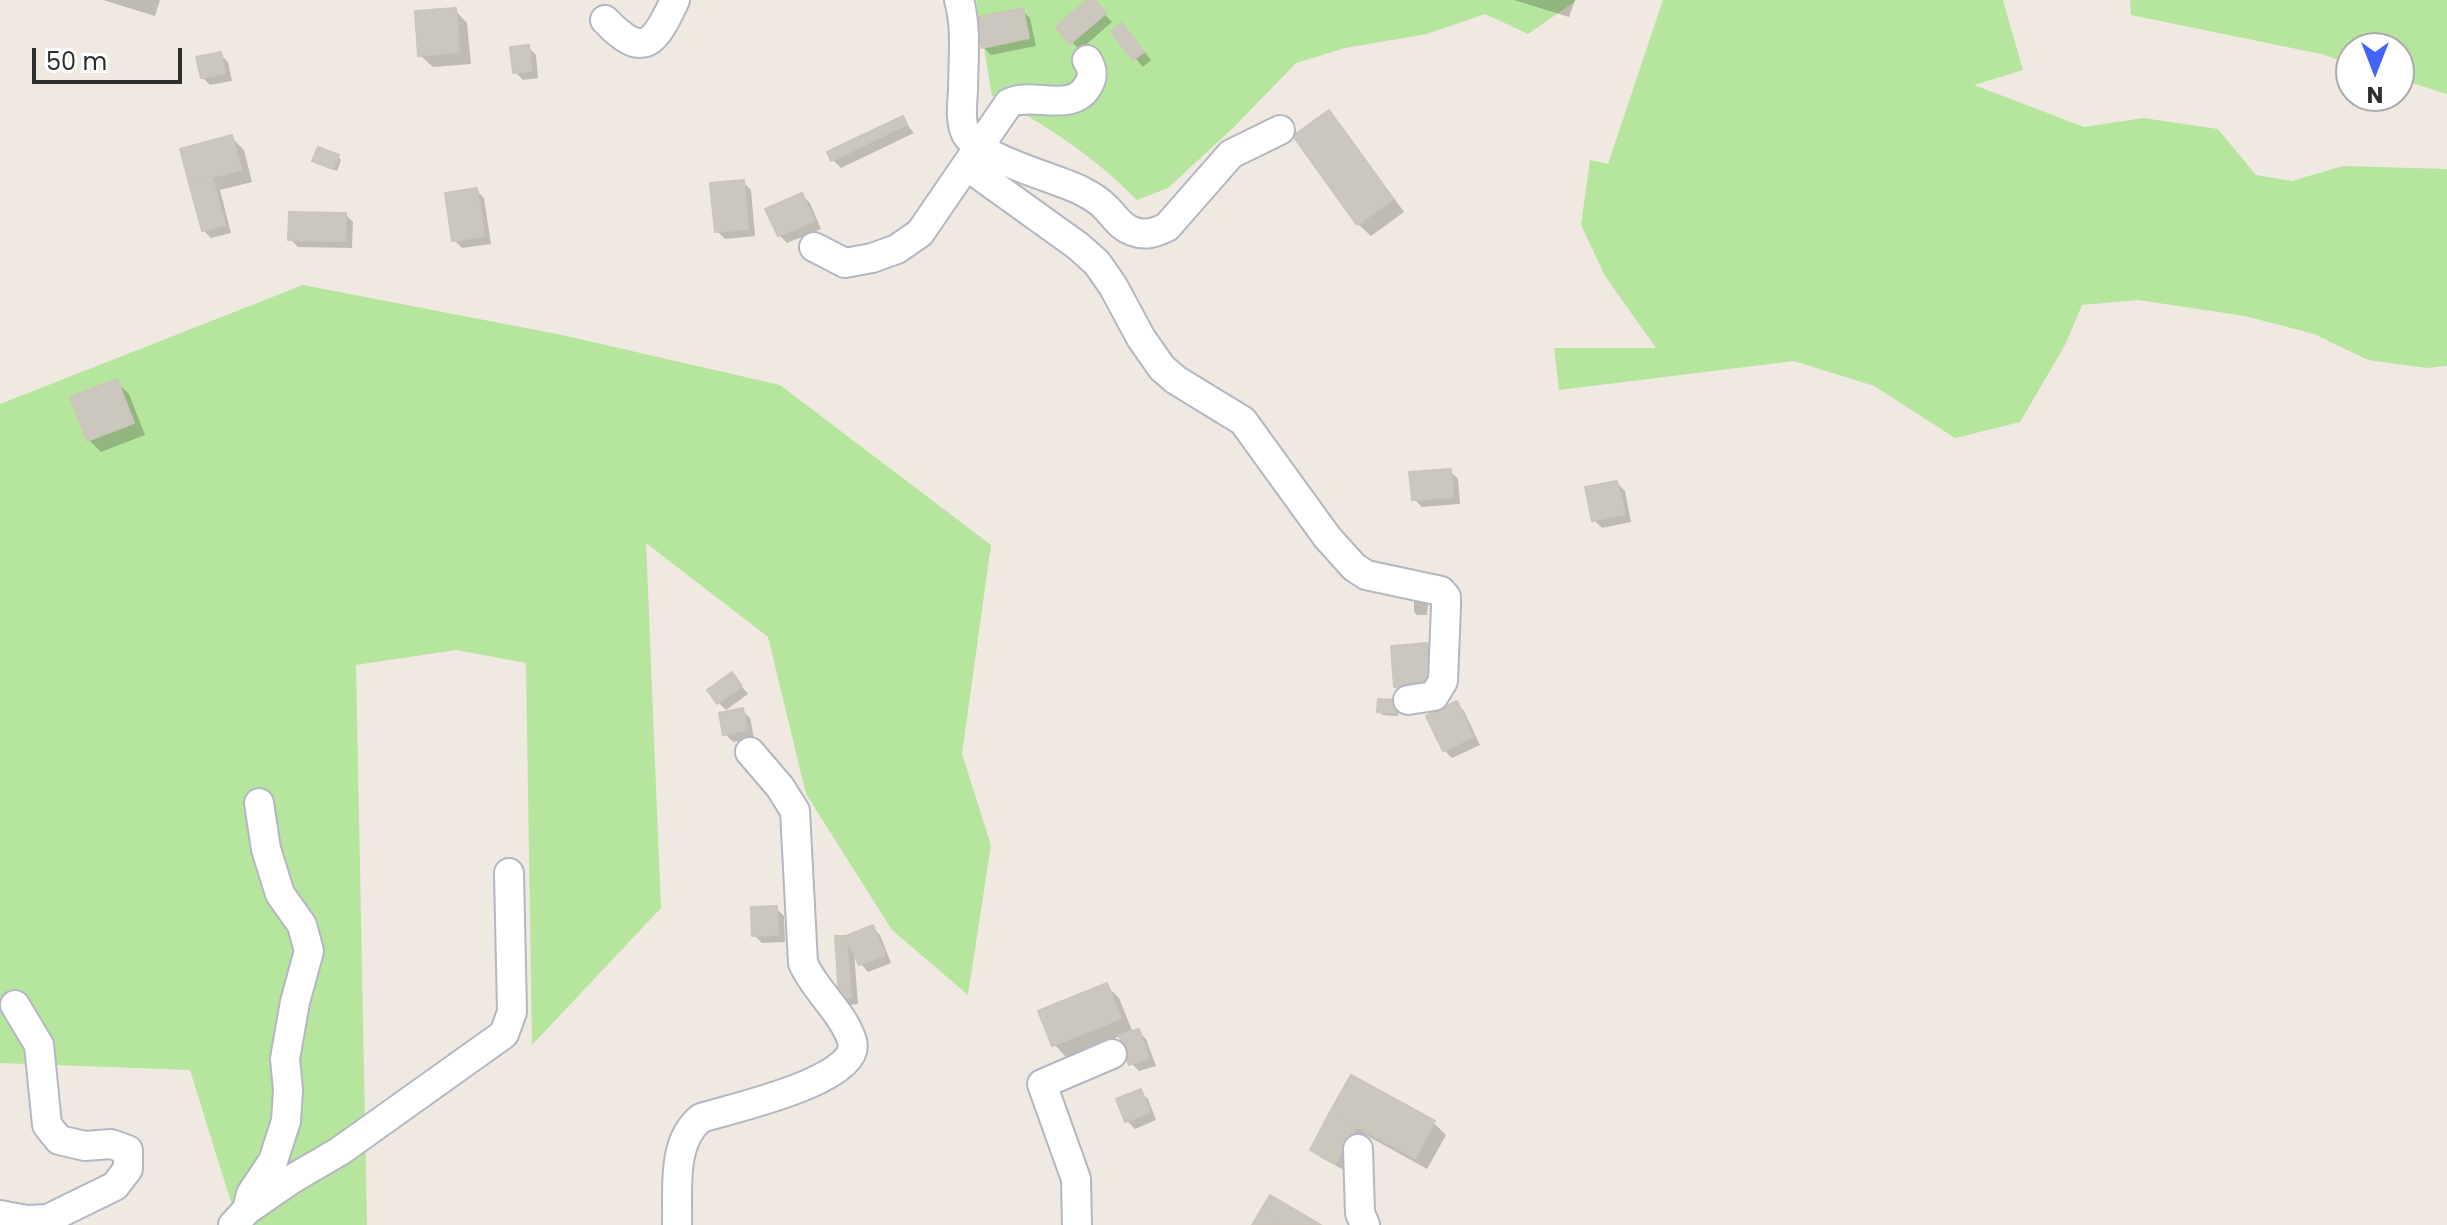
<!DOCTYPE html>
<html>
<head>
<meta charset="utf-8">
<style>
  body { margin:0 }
  #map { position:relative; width:2447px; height:1225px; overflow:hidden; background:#efe9e1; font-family:Poppins,sans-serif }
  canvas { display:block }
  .north { position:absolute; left:2335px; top:32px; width:80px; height:80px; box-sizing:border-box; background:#fff; border:2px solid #ababab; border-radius:50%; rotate:180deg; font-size:22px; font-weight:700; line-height:32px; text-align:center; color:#2e2e2e }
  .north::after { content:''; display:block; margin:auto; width:28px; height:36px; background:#4264fb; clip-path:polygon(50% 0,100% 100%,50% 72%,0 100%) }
  .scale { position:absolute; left:32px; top:48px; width:150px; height:36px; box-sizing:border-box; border:4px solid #2e2e2e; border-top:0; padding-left:10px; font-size:24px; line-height:28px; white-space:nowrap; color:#2e2e2e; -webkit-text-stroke:6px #fff; paint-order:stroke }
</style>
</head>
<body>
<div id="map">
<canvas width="2447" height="1225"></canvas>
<div class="north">N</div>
<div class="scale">50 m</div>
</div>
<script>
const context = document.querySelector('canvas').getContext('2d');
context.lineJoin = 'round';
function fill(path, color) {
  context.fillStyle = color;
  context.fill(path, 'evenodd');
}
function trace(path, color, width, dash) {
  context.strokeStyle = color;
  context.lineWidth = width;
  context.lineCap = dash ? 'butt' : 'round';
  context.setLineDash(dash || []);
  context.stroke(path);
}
fill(new Path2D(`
  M 976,0 L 1577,0 L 1528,34 L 1485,14 L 1427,34 L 1345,48 L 1296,63 L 1234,127 L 1168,188 L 1137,200 C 1094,156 1046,125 992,96 Z
  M 1663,0 L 2003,0 L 2023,70 L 1974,85 L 2084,127 L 2143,118 L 2218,129 L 2256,175 L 2292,181 L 2343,166 L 2447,169 L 2447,366 L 2427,368 L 2368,360 L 2314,334 L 2245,316 L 2138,300 L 2082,305 L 2065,345 L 2020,422 L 1955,438 L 1874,386 L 1794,361 L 1559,390 L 1554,348 L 1656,348 L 1605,276 L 1581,225 L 1590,160 L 1608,164 Z
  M 2130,0 L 2447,0 L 2447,94 L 2399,79 L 2399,48 L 2351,48 L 2351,64 L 2321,54 L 2131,15 Z
  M 303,285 L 562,335 L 780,385 L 991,545 L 962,754 L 991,845 L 968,995 L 892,930 L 806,794 L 768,637 L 646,543 L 661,908 L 532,1045 L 526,663 L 456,650 L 356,665 L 367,1225 L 238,1225 L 190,1070 L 0,1063 L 0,404 Z`), '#b6e59e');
fill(new Path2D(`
  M 103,0 L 160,0 L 155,16 Z
  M 1091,0 L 1112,22 L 1080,50 L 1072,42 Z
  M 1514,0 L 1575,0 L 1569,17 Z
  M 455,10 L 467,23 L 471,64 L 433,67 L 420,55 Z
  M 1022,10 L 1030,18 L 1036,46 L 991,55 L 983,47 Z
  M 1113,32 L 1130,34 L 1151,60 L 1143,67 Z
  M 528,47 L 536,55 L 538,78 L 523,80 L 515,72 Z
  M 220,54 L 228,62 L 232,81 L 210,85 L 202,77 Z
  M 1328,113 L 1341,125 L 1404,212 L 1371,236 L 1358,224 Z
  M 902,118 L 914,133 L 841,168 L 833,160 Z
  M 232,138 L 244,150 L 252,182 L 220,190 L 231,233 L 211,238 L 203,230 L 183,150 Z
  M 338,156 L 341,160 L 337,171 L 315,161 Z
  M 743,182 L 751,190 L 755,236 L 725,239 L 717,231 Z
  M 476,190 L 484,198 L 491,244 L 462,248 L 454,240 Z
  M 802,195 L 810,203 L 821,229 L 787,243 L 779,235 Z
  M 345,214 L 353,222 L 352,248 L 298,247 L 290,239 Z
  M 116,382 L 129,394 L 145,435 L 101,452 L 89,440 Z
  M 1450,471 L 1458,479 L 1460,504 L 1422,507 L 1414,499 Z
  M 1617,483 L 1625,491 L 1631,522 L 1602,528 L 1594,520 Z
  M 1414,601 L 1424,602 L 1428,605 L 1427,615 L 1417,615 L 1414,612 Z
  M 1426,645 L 1434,653 L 1437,691 L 1404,694 L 1396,686 Z
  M 732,675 L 748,694 L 726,710 L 718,702 Z
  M 1456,703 L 1464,711 L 1480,745 L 1452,758 L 1444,750 Z
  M 1399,705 L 1398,716 L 1383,715 L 1379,712 Z
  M 742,710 L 750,718 L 754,738 L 733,742 L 725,734 Z
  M 776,908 L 784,916 L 785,942 L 762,943 L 754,935 Z
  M 872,927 L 880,935 L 891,963 L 868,972 L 861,964 L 854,951 L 858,1004 L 849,1005 L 841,997 L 837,938 L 847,938 Z
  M 1107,986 L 1119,998 L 1133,1033 L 1138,1031 L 1146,1039 L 1156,1066 L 1139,1071 L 1131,1063 L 1120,1036 L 1066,1057 L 1054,1044 Z
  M 1352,1078 L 1434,1123 L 1446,1135 L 1427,1169 L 1364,1134 L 1344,1170 L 1320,1157 L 1312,1149 Z
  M 1140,1092 L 1148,1099 L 1156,1120 L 1135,1129 L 1127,1121 Z`), '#0003');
const building = new Path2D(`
  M 1087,0 L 1094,0 L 1106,13 L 1070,44 L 1056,27 Z
  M 456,8 L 459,52 L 418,56 L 415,11 Z
  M 1023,8 L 1029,38 L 982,48 L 975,18 Z
  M 1122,23 L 1144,52 L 1133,60 L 1111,32 Z
  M 529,45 L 531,71 L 513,73 L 510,47 Z
  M 221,52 L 225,73 L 201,78 L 196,57 Z
  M 1329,110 L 1393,199 L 1357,225 L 1293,136 Z
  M 903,116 L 907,124 L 831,161 L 827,152 Z
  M 232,135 L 241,170 L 189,183 L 180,149 Z
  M 318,147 L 339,155 L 333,169 L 312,161 Z
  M 212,177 L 225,225 L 202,231 L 189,183 Z
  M 744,180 L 748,229 L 715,232 L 710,183 Z
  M 477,188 L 484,236 L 452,241 L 445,193 Z
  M 802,193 L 814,221 L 778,236 L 765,209 Z
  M 289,212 L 346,213 L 345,241 L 288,240 Z
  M 117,379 L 134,423 L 87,441 L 70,397 Z
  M 1451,469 L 1453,497 L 1412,500 L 1409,472 Z
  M 1617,481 L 1625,514 L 1592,521 L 1585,487 Z
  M 1427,643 L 1430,684 L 1394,687 L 1391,646 Z
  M 732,672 L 742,686 L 717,704 L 707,690 Z
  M 1378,699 L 1397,700 L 1396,713 L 1377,712 Z
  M 1457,701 L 1473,737 L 1443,751 L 1426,716 Z
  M 743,708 L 747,730 L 723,735 L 719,713 Z
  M 777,906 L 778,935 L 752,936 L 751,907 Z
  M 873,925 L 885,955 L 859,965 L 846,936 Z
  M 835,936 L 846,936 L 851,997 L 839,998 Z
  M 1107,983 L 1121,1018 L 1052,1046 L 1038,1011 Z
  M 1139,1029 L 1149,1058 L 1129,1065 L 1119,1035 Z
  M 1351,1075 L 1435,1121 L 1415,1158 L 1330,1112 Z
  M 1141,1089 L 1150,1112 L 1125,1122 L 1116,1099 Z
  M 1330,1112 L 1356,1126 L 1335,1164 L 1310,1150 Z
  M 1270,1195 L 1321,1225 L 1286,1225 L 1261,1210 Z
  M 1261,1210 L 1286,1225 L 1252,1225 Z`);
fill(building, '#cbc7bf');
trace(building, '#cbc5ba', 2);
const minor = new Path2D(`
  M 959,0 C 967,28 963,62 963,91 C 962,105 960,121 966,134 C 980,159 1053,177 1080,190 C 1088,194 1099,200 1105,207 C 1115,216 1119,226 1132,231 C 1145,236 1155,233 1167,227 L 1231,154 L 1280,130
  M 605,20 C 644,61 655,43 675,0
  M 968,167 L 1078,246 L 1097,263 L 1113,286 L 1141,338 L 1162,368 L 1176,380 L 1243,421 L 1327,537 L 1354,567 L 1366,575 L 1441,591 L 1446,597 L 1446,606 L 1443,681 L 1434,696 L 1408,700
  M 814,247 L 845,263 L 872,258 L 897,249 L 920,233 L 1009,103 C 1032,91 1074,115 1089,84 C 1094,75 1092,68 1087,60
  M 1358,1149 L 1360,1213 L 1365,1225
  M 247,1210 L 292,1179 L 340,1151 L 504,1034 L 512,1012 L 509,873
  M 0,1215 L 27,1220 L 48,1219 L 66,1210 L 115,1186 L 128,1169 L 128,1150 L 111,1144 L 85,1146 L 59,1140 L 47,1125 L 39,1045 L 15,1005
  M 233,1225 L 247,1210 L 251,1194 L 273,1161 L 286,1121 L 288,1090 L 285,1059 L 295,1002 L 309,951 L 302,925 L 280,894 L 266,849 L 259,803
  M 677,1225 C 678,1190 671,1142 701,1118 C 729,1109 864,1080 852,1041 C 843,1012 815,991 803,963 L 795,811 L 780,787 L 750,752
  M 1077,1225 L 1076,1179 L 1042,1084 L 1112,1054`);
trace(minor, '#b4b7c1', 32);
trace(minor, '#fff', 28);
</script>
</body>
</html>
